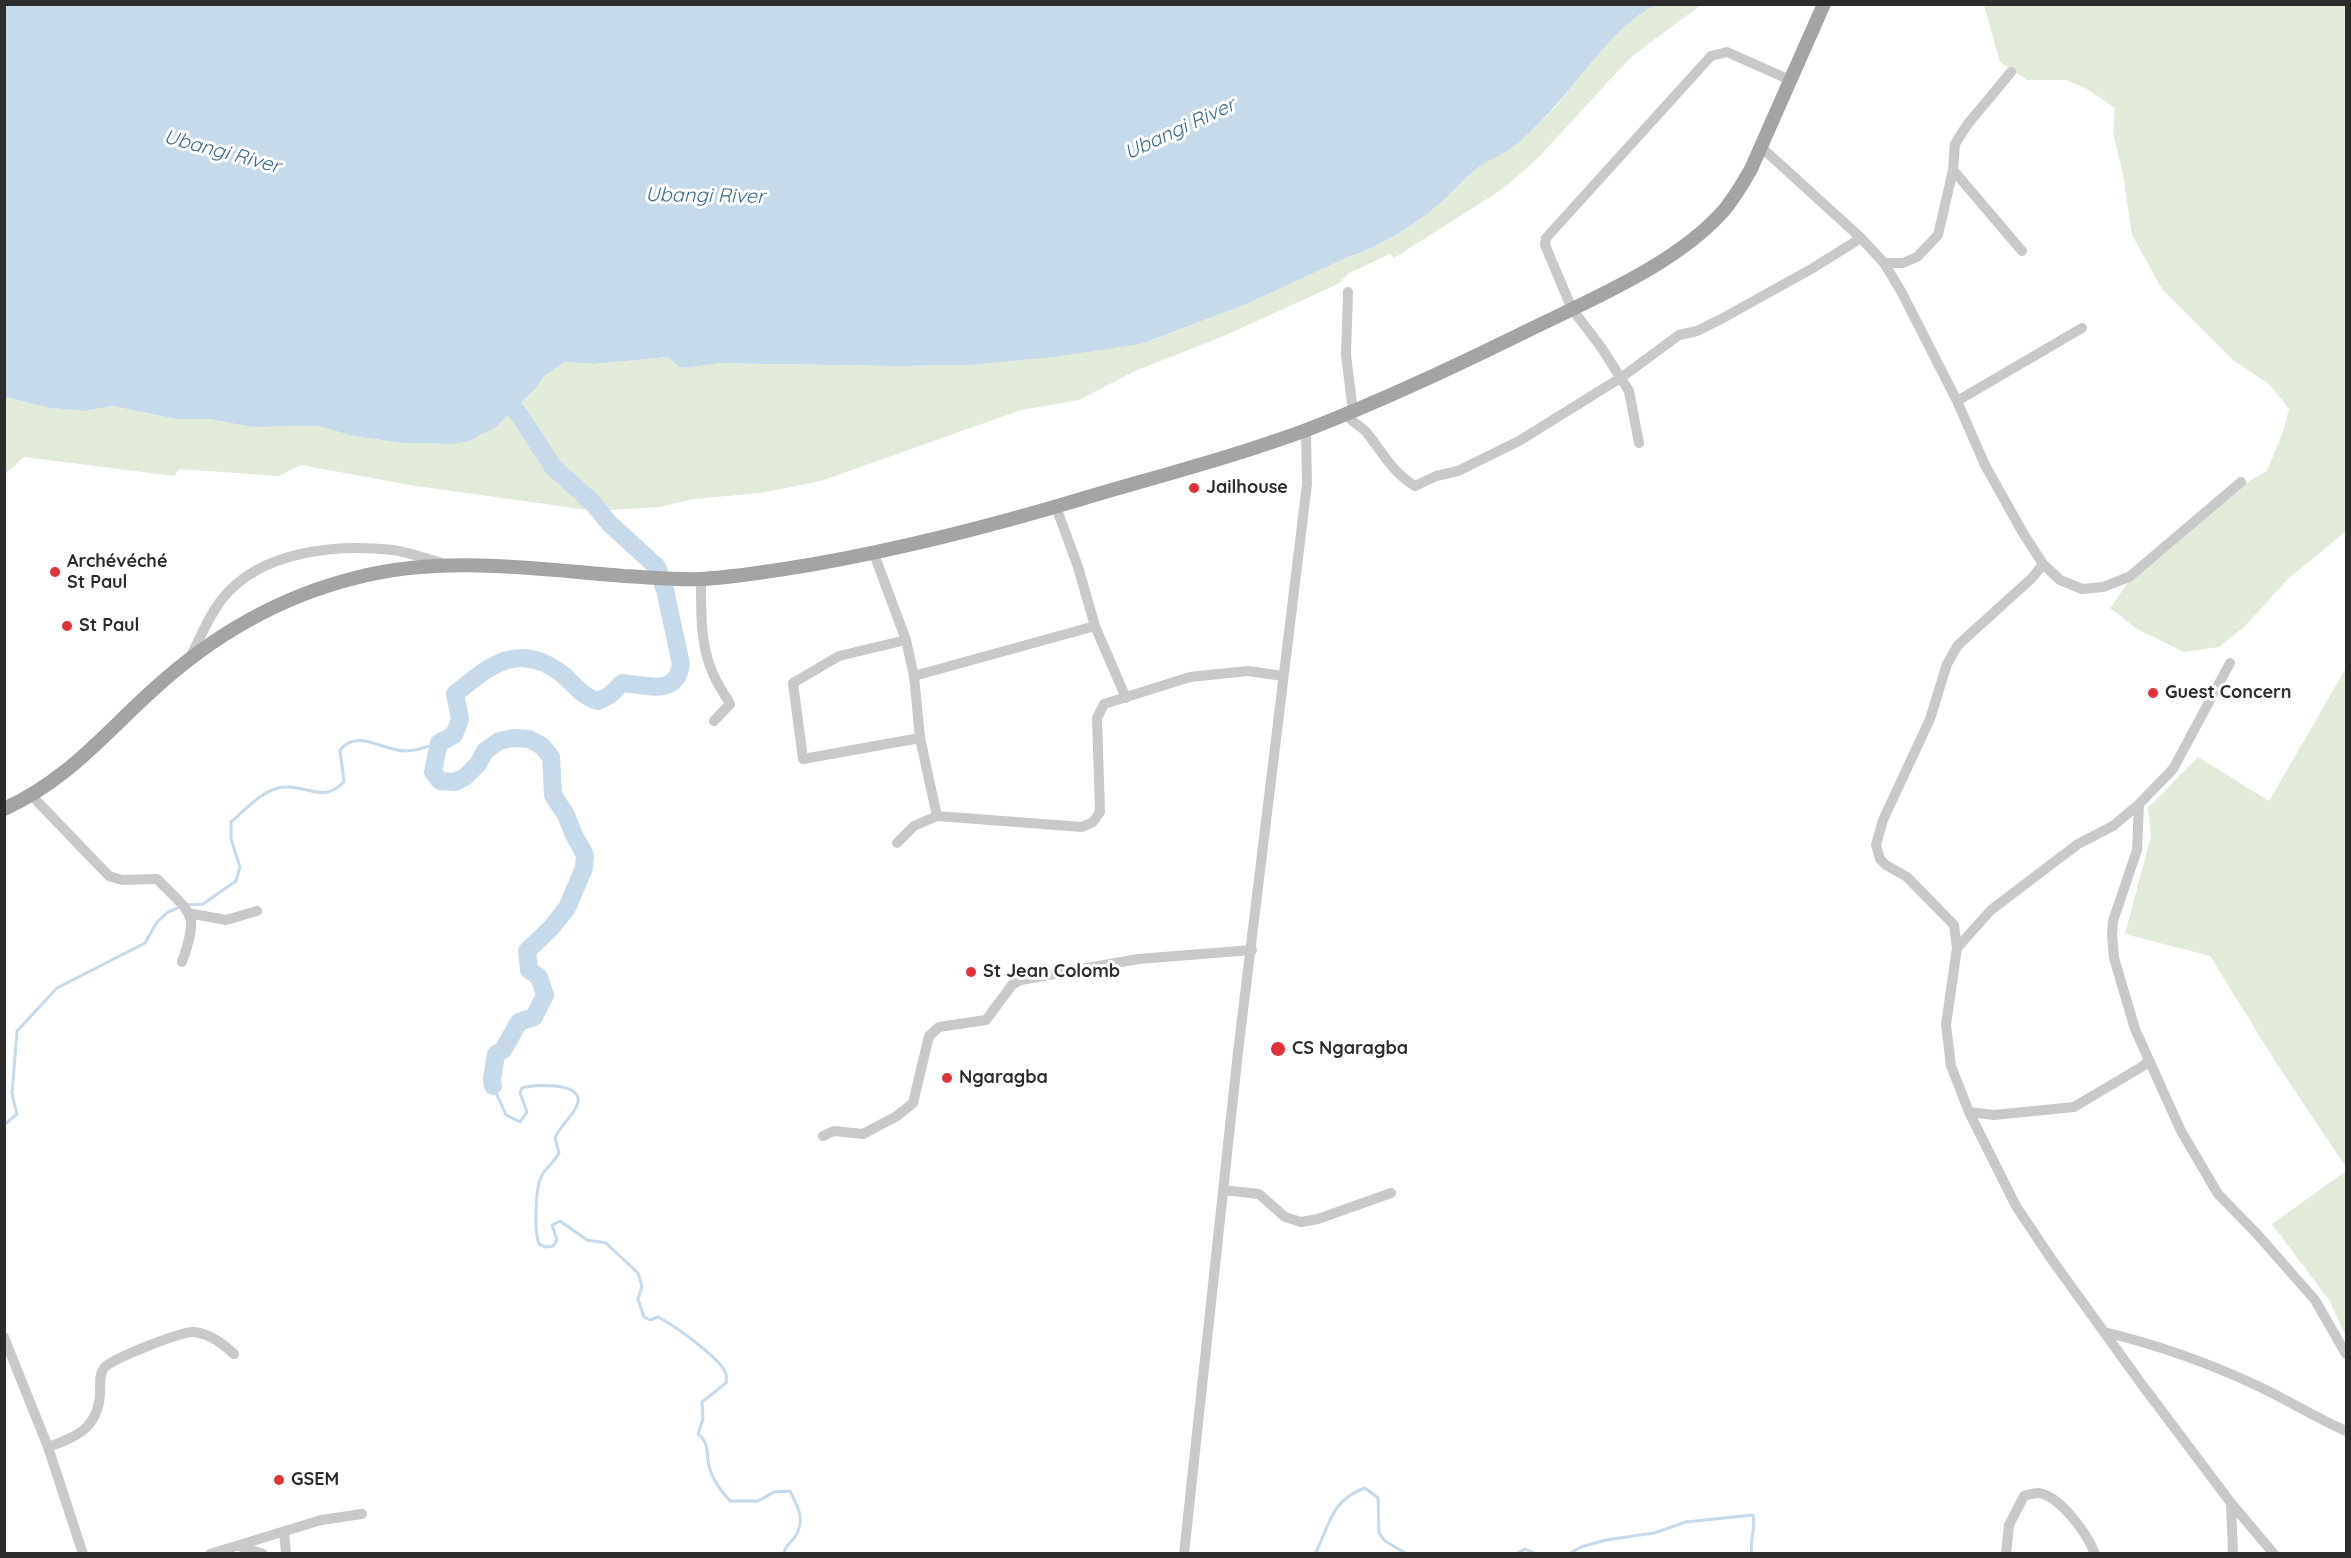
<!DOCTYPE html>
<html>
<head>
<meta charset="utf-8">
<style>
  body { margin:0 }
  #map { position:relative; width:2351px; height:1558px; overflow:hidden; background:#fff; font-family:Quicksand,sans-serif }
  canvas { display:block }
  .frame { position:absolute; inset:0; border:6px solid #2c2c2c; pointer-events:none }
</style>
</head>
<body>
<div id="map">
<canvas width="2351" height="1558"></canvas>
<div class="frame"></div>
</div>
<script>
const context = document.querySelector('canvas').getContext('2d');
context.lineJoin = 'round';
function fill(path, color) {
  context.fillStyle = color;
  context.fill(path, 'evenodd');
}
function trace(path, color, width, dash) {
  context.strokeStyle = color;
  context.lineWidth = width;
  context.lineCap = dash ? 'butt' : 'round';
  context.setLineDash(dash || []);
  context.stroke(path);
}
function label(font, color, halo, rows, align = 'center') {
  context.font = font + ' Quicksand,sans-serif';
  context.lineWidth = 6;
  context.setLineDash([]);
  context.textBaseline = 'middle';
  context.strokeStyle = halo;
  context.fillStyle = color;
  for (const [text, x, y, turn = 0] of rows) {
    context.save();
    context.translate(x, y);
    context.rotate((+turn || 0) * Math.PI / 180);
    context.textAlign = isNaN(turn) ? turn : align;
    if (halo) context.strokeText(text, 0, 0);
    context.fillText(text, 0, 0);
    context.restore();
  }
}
fill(new Path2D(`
  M 1655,5 L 1701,5 L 1631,57 L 1538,158 L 1504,188 L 1394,258 L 1390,254 L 1349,273 L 1338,284 L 1226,335 L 1135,371 L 1079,400 L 1021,410 L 821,481 L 760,493 L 693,499 L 660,507 L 595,511 L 416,486 L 301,465 L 279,476 L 179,469 L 174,476 L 24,457 L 5,474 L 4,397 L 50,408 L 84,411 L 113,406 L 176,419 L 209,419 L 251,427 L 318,426 L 353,436 L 403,443 L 453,444 L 497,426 L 536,388 L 545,375 L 565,362 L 594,364 L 668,357 L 679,367 L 685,368 L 721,363 L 764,364 L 897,366 L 969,365 L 1141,344 L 1249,303 L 1348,257 C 1385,247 1420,220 1449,195 C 1458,188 1465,178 1475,170 C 1484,161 1496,158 1506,152 C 1519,143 1543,120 1554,108 C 1586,72 1611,29 1655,5 Z
  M 1984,5 L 2346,5 L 2346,534 L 2345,532 L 2289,578 L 2245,626 L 2219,647 L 2184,652 L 2137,629 L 2110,608 L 2130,580 L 2214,502 L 2267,471 L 2283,432 L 2289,409 L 2269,384 L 2233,360 L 2162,289 L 2132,235 L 2123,174 L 2113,132 L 2115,108 L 2087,89 L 2066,80 L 2027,80 L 2000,62 Z
  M 2346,668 L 2346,1167 L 2275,1061 L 2210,956 L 2125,934 L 2151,836 L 2148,808 L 2198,757 L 2269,801 Z
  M 2346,1171 L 2346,1337 L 2329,1300 L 2272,1224 Z`), '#e2eada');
fill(new Path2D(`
  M 4,5 L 5,4 L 1655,5 C 1611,29 1587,72 1553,108 C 1543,120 1519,144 1506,152 C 1496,158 1484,162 1475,170 C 1466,177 1460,185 1452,192 C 1427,217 1381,248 1348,257 L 1249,303 L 1141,344 L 1053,357 L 969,365 L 897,366 L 764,364 L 721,363 L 685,368 L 679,367 L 668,357 L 594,364 L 565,362 L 545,375 L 536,388 L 497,426 L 469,441 L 453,444 L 403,443 L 353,436 L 318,426 L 251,427 L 209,419 L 176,419 L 113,406 L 84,411 L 50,408 L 5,397 Z`), '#c6dae9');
trace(new Path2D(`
  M 186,905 L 203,904 L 236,881 L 240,867 L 231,839 L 231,822 C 246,809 265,787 286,787 C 309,786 323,803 344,782 L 340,750 C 358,728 382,751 406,751 C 417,751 428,746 439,743
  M 493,1086 L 506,1115 L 520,1122 L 527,1112 L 520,1093 L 522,1088 C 533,1084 582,1082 578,1102 C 575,1115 560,1125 555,1138 L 559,1153 C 555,1161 547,1167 542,1175 C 535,1187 534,1231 539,1244 L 546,1247 L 553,1246 L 557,1240 L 552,1225 L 560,1221 L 587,1240 L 606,1243 L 638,1273 L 642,1286 L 638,1299 L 644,1317 L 650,1320 L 658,1317 C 672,1324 722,1359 726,1374 C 727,1377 726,1380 726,1383 L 702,1402 L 703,1419 L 698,1434 C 708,1442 707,1450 708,1461 C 710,1476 720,1490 730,1501 L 758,1501 L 774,1492 L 790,1491 C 798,1507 806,1520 795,1537 C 790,1544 785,1545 784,1554
  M 4,1125 L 17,1114 L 12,1094 L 17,1031 L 57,988 L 145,943 L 157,922 L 168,912 L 180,907
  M 1199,1553 L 1200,1554
  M 1315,1554 C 1330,1524 1331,1500 1365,1488 L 1378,1498 L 1379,1533 L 1385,1541 L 1407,1554
  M 1515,1554 L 1525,1549 L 1536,1554
  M 1569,1554 L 1581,1547 L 1606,1540 L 1654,1533 L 1686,1522 L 1753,1515 C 1756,1530 1749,1540 1752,1554`), '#c6dae9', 3);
trace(new Path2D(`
  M 493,1086 L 492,1079 L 496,1054 L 503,1050 L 519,1022 L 534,1017 L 545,995 L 539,977 L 529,970 L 527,951 L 550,929 L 567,908 L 584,868 L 585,855 L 573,833 L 566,815 L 553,795 L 551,757 L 542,746 L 529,739 L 513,738 L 499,741 L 485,751 L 478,764 L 465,777 L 455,782 L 440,781 L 433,772 L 439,743 L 454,735 L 460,719 L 455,694 C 489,666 519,640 562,674 C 574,684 582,697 598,701 L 610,695 L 622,683 C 646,685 677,697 681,664 L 665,590 L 657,567 L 609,523 L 592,502 L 553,467 L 520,416 L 498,389`), '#c6dae9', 18);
trace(new Path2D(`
  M 1761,147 L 1861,238 L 1884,263 L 1902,293 L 1957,401 L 1985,465 L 2023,533 L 2043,564 L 2060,580 L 2082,589 L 2103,587 L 2129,577 L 2241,482
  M 1953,170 L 2022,251
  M 1884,263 L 1903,263 L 1917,257 L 1938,235 L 1953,170 L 1955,144 L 1967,125 L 2011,72
  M 1348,292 L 1346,355 L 1353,411
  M 1957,401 L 2082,328
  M 1346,414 C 1352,423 1360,425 1367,433 C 1384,454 1390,470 1415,486 L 1436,476 L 1458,471 L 1519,441 L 1622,377 L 1679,335 L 1697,331 L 1723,318 L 1813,268 L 1861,238
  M 1639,443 L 1629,391 L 1601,347 L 1572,309 L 1545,245 L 1546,238 L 1711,56 L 1727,52 L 1790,80
  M 1056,507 L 1078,567 L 1095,626 L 1126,698
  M 874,554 L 906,640 L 914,676 L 920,738 L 937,816
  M 2043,564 L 2032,578 L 1958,645 L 1947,664 L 1930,719 L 1883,820 L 1876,845 L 1880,859 L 1886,865 L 1907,877 L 1954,925 L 1957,948 L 1946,1025 L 1951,1066 L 1969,1112 L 2016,1206 L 2050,1257 L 2140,1382 L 2231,1503 L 2274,1554
  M 701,579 C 701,608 700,645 712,671 C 716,683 724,693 730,704 L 714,721
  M 906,640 L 839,656 L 793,683 L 803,759 L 920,738
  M 190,658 C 200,638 209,615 223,598 C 262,550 337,544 393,550 C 409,552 426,559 442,563
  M 914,676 L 1095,626
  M 32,796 L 109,876 L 122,880 L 157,879 C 191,914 200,912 182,962
  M 2139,804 L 2137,850 L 2113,921 L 2112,935 L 2114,958 L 2135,1029 L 2181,1131 L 2218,1194 L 2257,1234 L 2315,1300 L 2346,1354
  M 897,843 L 914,826 L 937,816 L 1082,827 L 1093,822 L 1100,812 L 1097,718 L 1104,704 L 1190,677 L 1248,671 L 1283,676
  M 188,913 L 226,920 L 257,911
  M 1957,948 L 1991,910 L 2078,844 L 2113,826 L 2139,804 L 2173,769 L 2230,663
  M 1969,1112 L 1994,1115 L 2074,1107 L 2143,1066 L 2149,1060
  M 823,1136 L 834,1131 L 863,1134 L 897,1116 L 913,1103 L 929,1036 L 939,1027 L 986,1020 L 1012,985 L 1021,980 L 1138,959 L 1252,950
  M 1223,1190 L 1259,1194 L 1285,1217 L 1301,1222 L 1318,1219 L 1391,1193
  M 2104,1332 C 2159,1345 2209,1363 2260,1387 C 2289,1401 2317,1418 2346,1431
  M 4,1337 L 48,1447 L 83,1554
  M 48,1447 C 76,1437 97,1429 100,1395 C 101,1385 98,1377 104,1368 C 111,1359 182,1331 194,1332 C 210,1334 222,1343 234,1354
  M 2231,1503 L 2233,1554
  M 284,1532 L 286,1554
  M 239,1546 L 263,1554
  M 210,1554 L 321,1520 L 362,1514
  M 1184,1554 L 1238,1052 L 1307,484 L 1306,430
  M 2006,1554 L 2009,1525 L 2024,1496 C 2028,1495 2034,1493 2038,1493 C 2060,1495 2088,1535 2095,1554`), '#c9c9c9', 10);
trace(new Path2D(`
  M 4,809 C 68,780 104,734 154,689 C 211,637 279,597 355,578 C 443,555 534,569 624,576 C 649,577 675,580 701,579 C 739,577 778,570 815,564 C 905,548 991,526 1078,500 C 1155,477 1234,457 1309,429 C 1384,400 1456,366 1529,330 C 1592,299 1679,263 1725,209 C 1735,197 1743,183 1751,169 L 1824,4`), '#a4a4a4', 14);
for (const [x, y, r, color] of [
  [1194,488,6,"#df3239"],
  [55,572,6,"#df3239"],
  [67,626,6,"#df3239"],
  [2153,693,6,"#df3239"],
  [971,972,6,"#df3239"],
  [1278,1049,8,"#df3239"],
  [947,1078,6,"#df3239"],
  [279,1480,6,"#df3239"]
]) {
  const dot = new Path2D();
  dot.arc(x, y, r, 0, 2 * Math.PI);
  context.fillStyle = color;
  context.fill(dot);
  trace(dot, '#fff', 2);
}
label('bold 18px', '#2c2c2c', '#fff', [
  ["Jailhouse",1206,488],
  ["Archévéché",67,562],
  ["St Paul",67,583],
  ["St Paul",79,626],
  ["Guest Concern",2165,693],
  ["St Jean Colomb",983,972],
  ["CS Ngaragba",1292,1049],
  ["Ngaragba",959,1078],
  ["GSEM",291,1480]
], 'left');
label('italic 20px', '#3d6a8b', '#fff', [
  ["Ubangi River",1180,129,-25],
  ["Ubangi River",222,152,15],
  ["Ubangi River",705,196,1]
]);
</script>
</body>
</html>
